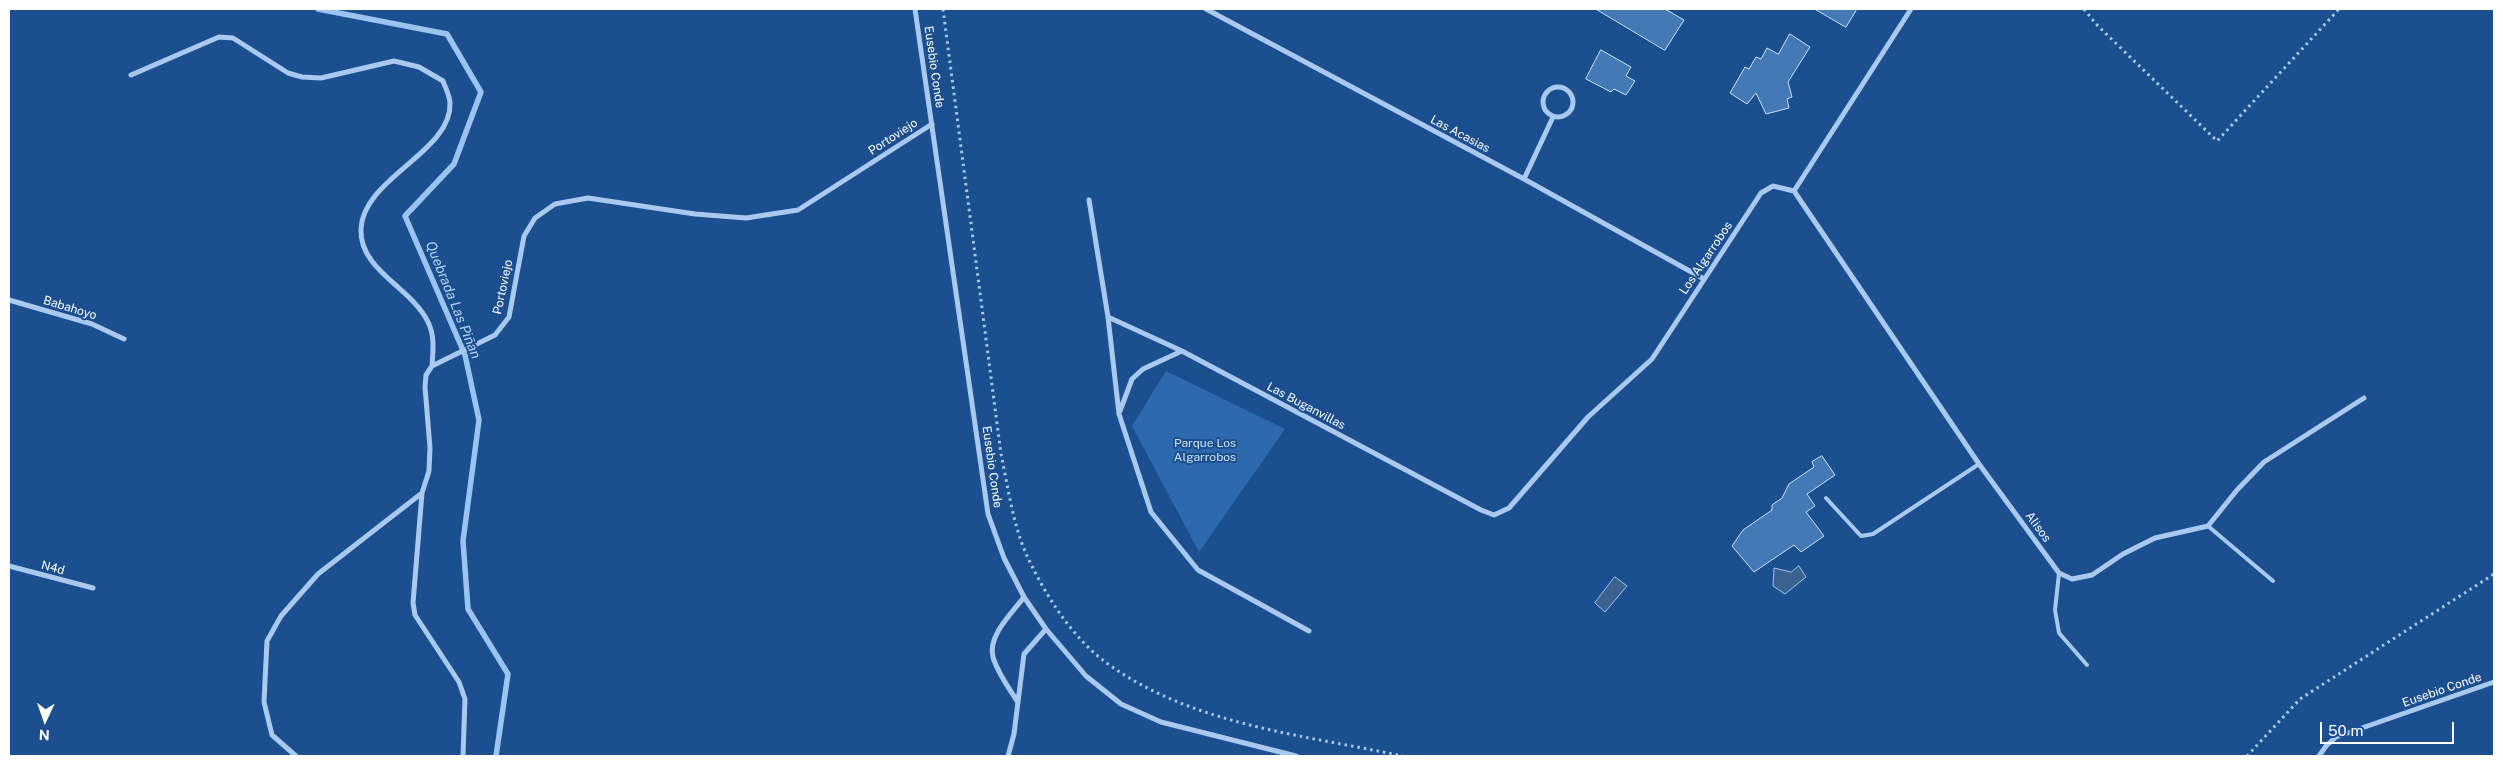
<!DOCTYPE html>
<html>
<head>
<meta charset="utf-8">
<style>
  body { margin:0 }
  #map { position:relative; width:2503px; height:765px; overflow:hidden; background:#1b4f8f; font-family:"Public Sans",sans-serif }
  canvas { display:block }
  .frame { position:absolute; inset:0; border:10px solid #fff; pointer-events:none }
  .north { position:absolute; left:20px; top:695px; width:50px; height:50px; -webkit-text-stroke:4px #1b4f8f; paint-order:stroke; rotate:183deg; font-size:14px; font-weight:700; line-height:20px; text-align:center; color:#fff }
  .north::after { content:''; display:block; margin:auto; width:18px; height:22px; background:#fff; clip-path:polygon(50% 0,100% 100%,50% 72%,0 100%) }
  .scale { position:absolute; left:2320px; top:722px; width:134px; height:22px; box-sizing:border-box; border:2px solid #fff; border-top:0; padding-left:6px; font-size:15px; line-height:18px; white-space:nowrap; color:#fff; -webkit-text-stroke:4px #1b4f8f; paint-order:stroke }
</style>
</head>
<body>
<div id="map">
<canvas width="2503" height="765"></canvas>
<div class="frame"></div>
<div class="north">N</div>
<div class="scale">50 m</div>
</div>
<script>
const context = document.querySelector('canvas').getContext('2d');
context.lineJoin = 'round';
function fill(path, color) {
  context.fillStyle = color;
  context.fill(path, 'evenodd');
}
function trace(path, color, width, dash) {
  context.strokeStyle = color;
  context.lineWidth = width;
  context.lineCap = dash ? 'butt' : 'round';
  context.setLineDash(dash || []);
  context.stroke(path);
}
function label(font, color, halo, rows, align = 'center') {
  context.font = font + ' "Public Sans",sans-serif';
  context.lineWidth = 4;
  context.setLineDash([]);
  context.textBaseline = 'middle';
  context.strokeStyle = halo;
  context.fillStyle = color;
  for (const [text, x, y, turn = 0] of rows) {
    context.save();
    context.translate(x, y);
    context.rotate((+turn || 0) * Math.PI / 180);
    context.textAlign = isNaN(turn) ? turn : align;
    if (halo) context.strokeText(text, 0, 0);
    context.fillText(text, 0, 0);
    context.restore();
  }
}
fill(new Path2D(`
  M 1166,371 L 1285,429 L 1199,552 L 1132,426 Z`), '#2e69ad');
const water = new Path2D(`
  M 1799,566 L 1806,577 L 1785,594 L 1773,586 L 1774,568 L 1791,572 Z
  M 1615,577 L 1627,586 L 1605,612 L 1595,603 Z`);
fill(water, '#3c6290');
trace(water, '#9cc4f0', 1);
trace(new Path2D(`
  M 318,9 L 447,34 L 481,92 L 454,164 L 405,216 L 465,355 L 479,420 L 463,541 L 468,609 L 508,674 L 496,756`), '#9cc4f0', 5.5);
const building = new Path2D(`
  M 1596,9 L 1665,9 L 1684,20 L 1665,50 Z
  M 1815,9 L 1857,9 L 1846,27 Z
  M 1790,34 L 1810,47 L 1788,82 L 1792,97 L 1787,99 L 1789,108 L 1766,114 L 1756,93 L 1747,104 L 1730,93 L 1745,67 L 1749,69 L 1756,57 L 1761,59 L 1767,48 L 1778,54 Z
  M 1601,50 L 1631,67 L 1626,76 L 1635,81 L 1626,95 L 1614,89 L 1611,92 L 1586,79 Z
  M 1822,456 L 1835,475 L 1807,494 L 1815,506 L 1806,512 L 1824,536 L 1801,552 L 1794,545 L 1754,572 L 1732,546 L 1743,530 L 1772,510 L 1772,505 L 1782,498 L 1789,484 L 1814,467 L 1812,462 Z`);
fill(building, '#4478b7');
trace(building, '#cfe3fa', 1);
trace(new Path2D(`
  M 943,9 L 1001,454 C 1008,487 1013,525 1027,556 C 1046,596 1072,638 1108,664 C 1193,725 1303,735 1403,756
  M 2084,9 L 2096,24 L 2217,141 L 2339,9
  M 2247,756 L 2300,699 L 2494,574`), '#a9c9ee', 3, [2.5, 4]);
trace(new Path2D(`
  M 1826,498 L 1861,536 L 1873,534 L 1979,464
  M 2208,526 L 2273,581
  M 2059,573 L 2055,610 L 2059,633 L 2087,665`), '#a9c9ee', 4);
trace(new Path2D(`
  M 915,9 L 988,514 L 1004,558 L 1024,597 L 1046,629 L 1086,676 L 1121,704 L 1161,722 L 1296,756
  M 1206,9 L 1524,179 L 1704,279
  M 131,75 L 219,37 L 233,38 L 288,73 L 302,77 L 321,78 L 394,61 L 419,67 L 443,81 C 445,87 450,96 450,103 C 452,152 363,178 361,229 C 359,270 412,288 428,322 C 435,336 433,351 432,366
  M1543 102a15 15 0 1 1 30 0a15 15 0 1 1-30 0Z
  M 1524,179 L 1553,117
  M 1794,191 L 1979,464 L 2059,573 L 2072,579 L 2092,575 L 2123,554 L 2155,538 L 2208,526 L 2237,490 L 2264,462 L 2364,398
  M 1794,191 L 1911,9
  M 1089,200 L 1108,317 L 1119,414 L 1151,512 L 1198,570 L 1309,631
  M 9,300 L 92,324 L 124,339
  M 1108,317 L 1182,351 L 1481,510 L 1494,515 L 1509,508 L 1588,417 L 1652,359 L 1761,193 L 1773,186 L 1794,191
  M 1120,411 L 1132,379 L 1143,369 L 1182,351
  M 422,493 L 413,603 L 415,615 L 459,682 L 465,699 L 463,756
  M 9,566 L 93,588
  M 1017,701 C 1009,688 997,672 993,657 C 987,636 1013,612 1024,597
  M 296,756 L 272,735 L 264,702 L 267,641 L 281,616 L 318,574 L 422,493 L 429,471 L 430,448 L 425,387 L 426,375 L 432,366 L 495,335 L 509,317 L 524,236 L 535,218 L 555,204 L 588,198 L 695,214 L 746,218 L 798,210 L 932,124
  M 1008,756 L 1014,734 L 1024,654 L 1046,629
  M 2319,756 L 2326,746 L 2336,737 L 2494,682`), '#a9c9ee', 5);
label('12px', '#fff', '#1b4f8f', [
  ["Eusebio Conde",934,67,82],
  ["Las Acasias",1460,134,28],
  ["Portoviejo",893,137,-33],
  ["Los Algarrobos",1706,258,-56],
  ["Portoviejo",503,287,-78],
  ["Babahoyo",70,308,17],
  ["Las Buganvillas",1306,406,28],
  ["Eusebio Conde",992,467,82],
  ["Alisos",2038,527,54],
  ["N4d",53,568,15],
  ["Eusebio Conde",2442,690,-19]
]);
label('12px', '#cfe3fa', '#1b4f8f', [
  ["Parque Los",1205,443],
  ["Algarrobos",1205,457]
]);
label('italic 14px', '#b5d3f5', '#1b4f8f', [
  ["Quebrada Las Piñan",453,300,68]
]);
</script>
</body>
</html>
